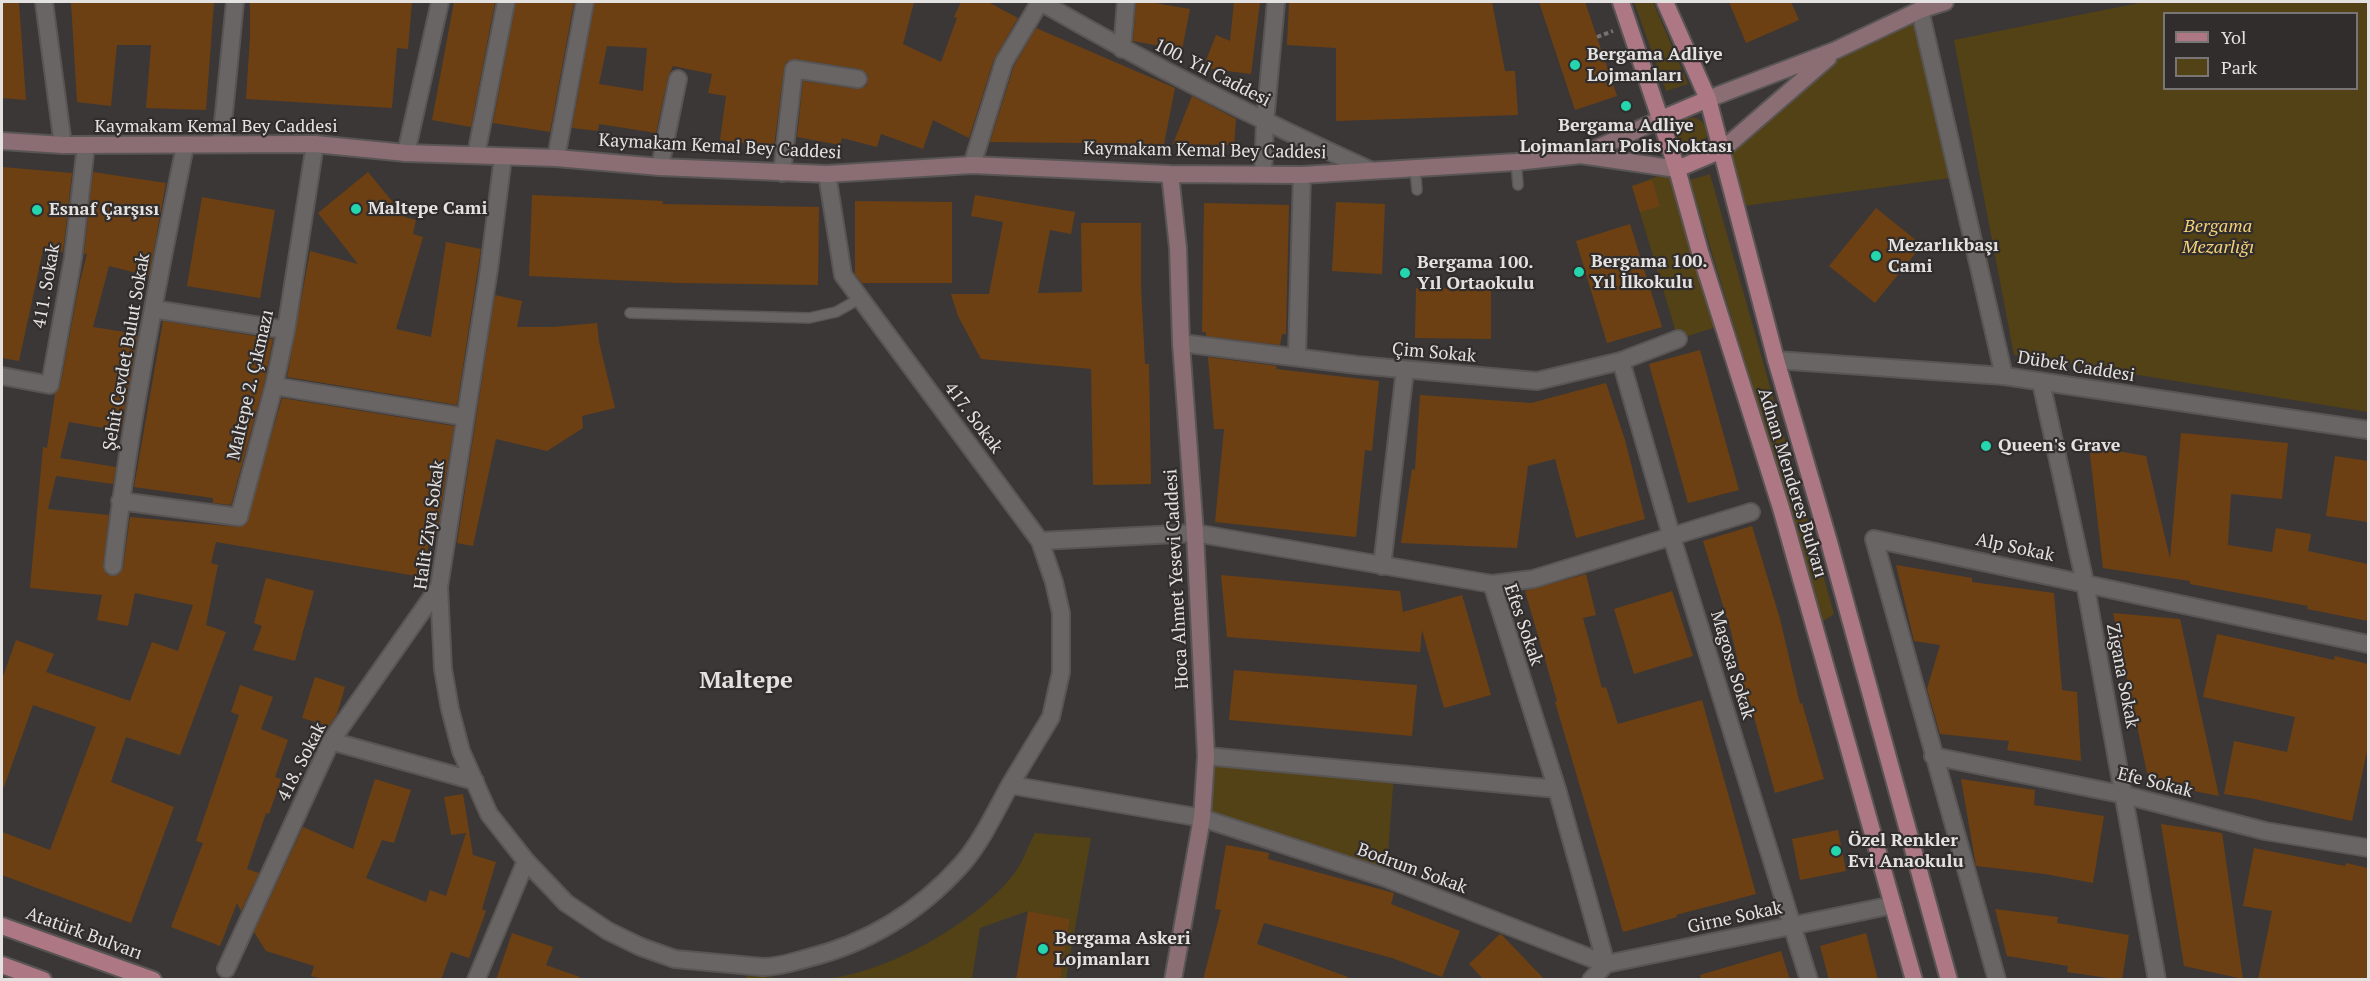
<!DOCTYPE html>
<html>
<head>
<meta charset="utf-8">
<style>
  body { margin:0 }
  #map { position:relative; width:2370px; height:981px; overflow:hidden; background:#3b3736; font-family:"PT Serif",serif }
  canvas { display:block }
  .frame { position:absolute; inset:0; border:3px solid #e4e2e1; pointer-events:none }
  .legend { position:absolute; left:2163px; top:12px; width:195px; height:78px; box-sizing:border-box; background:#312d2c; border:2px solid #797574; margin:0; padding:8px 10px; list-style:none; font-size:18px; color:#e4e2e1 }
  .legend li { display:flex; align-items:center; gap:12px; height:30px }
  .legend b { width:30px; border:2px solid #797574 }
</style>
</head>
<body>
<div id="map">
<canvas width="2370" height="981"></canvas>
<div class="frame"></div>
<ul class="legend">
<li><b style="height:8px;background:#ad7884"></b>Yol</li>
<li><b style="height:16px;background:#534216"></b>Park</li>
</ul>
</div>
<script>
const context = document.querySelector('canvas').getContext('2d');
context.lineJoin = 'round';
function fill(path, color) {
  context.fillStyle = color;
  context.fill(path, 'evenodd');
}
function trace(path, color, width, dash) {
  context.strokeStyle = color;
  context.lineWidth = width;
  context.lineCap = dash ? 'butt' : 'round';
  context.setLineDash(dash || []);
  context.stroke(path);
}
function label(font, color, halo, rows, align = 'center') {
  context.font = font + ' "PT Serif",serif';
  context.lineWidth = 4.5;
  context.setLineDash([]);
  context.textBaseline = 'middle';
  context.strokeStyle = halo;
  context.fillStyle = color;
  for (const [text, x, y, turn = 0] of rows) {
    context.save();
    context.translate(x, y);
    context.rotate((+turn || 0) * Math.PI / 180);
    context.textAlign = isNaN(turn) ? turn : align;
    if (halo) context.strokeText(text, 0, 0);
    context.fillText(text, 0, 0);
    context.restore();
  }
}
fill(new Path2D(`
  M 1634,2 L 1653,2 L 1688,84 L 1666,91 Z
  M 2144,2 L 2368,2 L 2368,412 L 2014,355 L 1954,40 ZM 2164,14 L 2356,14 L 2356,88 L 2164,88 Z
  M 1920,10 L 1958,177 L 1736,207 L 1722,150 L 1836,50 Z
  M1677 133a15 15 0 1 1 30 0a15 15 0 1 1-30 0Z
  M 1677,169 L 1723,325 L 1678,339 L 1632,186 Z
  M 1710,174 L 1834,614 L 1823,621 L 1690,180 Z
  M 1206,756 L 1394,774 L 1386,878 L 1202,818 Z
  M 1035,833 L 1091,838 L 1066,979 L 1060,979 L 1070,919 L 1028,911 L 980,928 L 972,979 L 746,980 L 747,976 C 771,977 796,980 820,979 C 883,976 976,923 1014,874 C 1023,862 1028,846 1035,833 Z`), '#534216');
fill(new Path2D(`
  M 2,2 L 19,2 L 26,100 L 2,98 Z
  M 71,2 L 214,2 L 206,110 L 146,108 L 151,45 L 117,45 L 111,106 L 77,102 Z
  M 250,2 L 412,2 L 408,49 L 397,48 L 392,108 L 246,99 L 250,37 Z
  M 454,2 L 495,2 L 471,127 L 432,120 Z
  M 516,2 L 574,2 L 550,132 L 493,123 Z
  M 595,2 L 914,2 L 903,44 L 941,62 L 957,18 L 954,17 L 961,2 L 988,2 L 1018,18 L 994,59 L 969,138 L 933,120 L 923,149 L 881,134 L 877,147 L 842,138 L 840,145 L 797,137 L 803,81 L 857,89 L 866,86 L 868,80 L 868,75 L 860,69 L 795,59 L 786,62 L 784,68 L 774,147 L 720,140 L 726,96 L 708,93 L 712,74 L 673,66 L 668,77 L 656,133 L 599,124 L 598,131 L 572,128 ZM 607,46 L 647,48 L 643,91 L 599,84 Z
  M 1136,2 L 1149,2 L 1190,9 L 1182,50 L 1133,41 Z
  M 1234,2 L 1260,2 L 1251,74 L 1203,68 L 1216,35 L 1230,41 Z
  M 1289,2 L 1492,2 L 1505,71 L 1515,71 L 1518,115 L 1336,121 L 1336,48 L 1287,45 Z
  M 1539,2 L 1585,2 L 1617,96 L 1575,110 Z
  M 1729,2 L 1791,2 L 1799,20 L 1746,43 Z
  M 1036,28 L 1175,88 L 1164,144 L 990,142 L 1014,66 Z
  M 1192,96 L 1236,119 L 1234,145 L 1173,144 Z
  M 2,167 L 72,173 L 63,252 L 43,250 L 19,361 L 2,358 Z
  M 93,172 L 166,183 L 149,276 L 109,266 L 93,327 L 138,334 L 121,431 L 69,422 L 60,458 L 116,467 L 113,484 L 56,476 L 48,509 L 109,515 L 103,565 L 107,575 L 118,575 L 123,568 L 130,517 L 238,527 L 246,524 L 282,398 L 454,426 L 436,538 L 430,537 L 422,577 L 216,542 L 211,563 L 218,565 L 206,625 L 226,632 L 180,755 L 126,737 L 111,782 L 174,807 L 131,923 L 2,875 L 2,832 L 50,850 L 96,727 L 33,705 L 4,787 L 2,787 L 2,679 L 16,640 L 54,654 L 46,672 L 130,701 L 152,642 L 178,651 L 193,605 L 135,593 L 128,626 L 97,620 L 102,595 L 30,588 L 43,447 L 47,448 L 55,394 L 60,387 L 79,285 L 87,254 L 84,254 Z
  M 368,172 L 405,217 L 416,220 L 413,234 L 423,237 L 396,329 L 431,337 L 446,242 L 481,249 L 457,405 L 287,377 L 310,251 L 358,264 L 318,213 Z
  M 1652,180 L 1660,206 L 1640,212 L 1632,186 Z
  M 532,195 L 663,201 L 662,204 L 819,207 L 818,285 L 679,283 L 529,276 Z
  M 975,195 L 1075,212 L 1071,234 L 1050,230 L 1038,293 L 1082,292 L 1081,223 L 1141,223 L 1141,287 L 1145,364 L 1149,364 L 1151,484 L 1093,485 L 1091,369 L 981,359 L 958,316 L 951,294 L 989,294 L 1003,222 L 971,216 Z
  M 202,197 L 275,210 L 260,298 L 187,286 Z
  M 855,201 L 952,202 L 952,283 L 862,283 L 855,274 Z
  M 1336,202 L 1385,204 L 1382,274 L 1332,271 Z
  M 1204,203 L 1289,205 L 1286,334 L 1282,334 L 1280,345 L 1206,336 L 1206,332 L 1202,332 Z
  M 1876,208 L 1922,245 L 1875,303 L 1829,266 Z
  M 1630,224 L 1662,327 L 1607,343 L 1576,241 Z
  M 1416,288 L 1491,289 L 1491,339 L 1415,338 Z
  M 495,295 L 522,301 L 517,327 L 552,327 L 597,323 L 599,342 L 615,408 L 582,416 L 583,428 L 547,451 L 496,439 L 473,546 L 457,543 Z
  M 163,321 L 273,339 L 264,384 L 231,505 L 213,503 L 213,498 L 134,487 Z
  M 1700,350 L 1739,490 L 1688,503 L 1649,364 Z
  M 1208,357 L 1277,366 L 1276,369 L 1379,381 L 1372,451 L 1365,450 L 1356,537 L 1215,522 L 1224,429 L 1214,429 Z
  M 1606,383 L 1625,440 L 1645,519 L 1576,538 L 1555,459 L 1528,466 L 1517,548 L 1401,543 L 1412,469 L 1415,470 L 1420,395 L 1531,403 Z
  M 2181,433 L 2288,443 L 2282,499 L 2231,494 L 2228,545 L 2272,552 L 2276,528 L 2311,534 L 2308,551 L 2368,564 L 2368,621 L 2307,609 L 2308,606 L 2190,584 L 2190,581 L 2103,568 L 2089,446 L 2146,456 L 2170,559 Z
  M 2335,456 L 2368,461 L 2368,522 L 2326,516 Z
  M 1752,526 L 1780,619 L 1800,704 L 1802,703 L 1824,779 L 1775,793 L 1751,706 L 1748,707 L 1731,631 L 1703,541 Z
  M 1896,565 L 1972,578 L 1972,582 L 2054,593 L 2062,690 L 2077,692 L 2081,761 L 2007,750 L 2009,741 L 1940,734 L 1927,689 L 1940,645 L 1914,641 Z
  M 1586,574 L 1596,615 L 1583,618 L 1602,688 L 1606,687 L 1618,724 L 1702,700 L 1756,894 L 1676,915 L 1677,917 L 1623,932 L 1555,702 L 1557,701 L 1525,591 Z
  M 1221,575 L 1400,591 L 1403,612 L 1462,595 L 1491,695 L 1444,708 L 1422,630 L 1420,652 L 1227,637 Z
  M 266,578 L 314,591 L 295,661 L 253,650 L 262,626 L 254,623 Z
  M 1672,591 L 1693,656 L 1634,674 L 1614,609 Z
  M 2113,613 L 2180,619 L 2219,796 L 2149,782 Z
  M 2217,634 L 2334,660 L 2335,656 L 2368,664 L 2368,747 L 2352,821 L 2255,799 L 2224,794 L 2234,741 L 2287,752 L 2295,717 L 2203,697 Z
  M 1234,670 L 1417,685 L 1412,736 L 1229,720 Z
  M 315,677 L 345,687 L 337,714 L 329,726 L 302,718 Z
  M 240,685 L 273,697 L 261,729 L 288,740 L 275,777 L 281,779 L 269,814 L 266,813 L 247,869 L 259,873 L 241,911 L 237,903 L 220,946 L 171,927 L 203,843 L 196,841 L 239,715 L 231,712 Z
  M 375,779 L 411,790 L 394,843 L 382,840 L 366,878 L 426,902 L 430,890 L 446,896 L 466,833 L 451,835 L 444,797 L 463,794 L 473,855 L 496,862 L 482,909 L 486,911 L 469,958 L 451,952 L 441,980 L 323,979 L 311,976 L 314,966 L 266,951 L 254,932 L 303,827 L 353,849 Z
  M 1961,779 L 2035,790 L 2034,805 L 2104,816 L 2093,883 L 2045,874 L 1976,866 Z
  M 2161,824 L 2222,833 L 2243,979 L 2184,966 Z
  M 1838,830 L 1846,871 L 1800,880 L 1792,839 Z
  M 1226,845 L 1269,853 L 1268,859 L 1394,893 L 1391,904 L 1460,931 L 1442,977 L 1392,958 L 1264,923 L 1257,944 L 1348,977 L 1347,980 L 1203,980 L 1221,910 L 1215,909 Z
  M 2254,848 L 2345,866 L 2346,863 L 2368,868 L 2368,980 L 2258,980 L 2272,911 L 2243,906 Z
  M 1995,909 L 2058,917 L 2057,923 L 2129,935 L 2122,980 L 2067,972 L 2068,966 L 2007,956 Z
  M 1028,911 L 1070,919 L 1060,980 L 1016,980 Z
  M 512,933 L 553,947 L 546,965 L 580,977 L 579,980 L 496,980 Z
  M 1866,933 L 1878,980 L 1829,980 L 1820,946 Z
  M 1500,934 L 1502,935 L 1545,980 L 1484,980 L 1469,964 Z
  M 1781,951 L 1790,980 L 1701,980 L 1700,975 Z`), '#6d4013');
const service = new Path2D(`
  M 1516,162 L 1518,185
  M 1415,168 L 1417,190
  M 630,313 L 809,318 L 836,312 L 861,298`);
const minor = new Path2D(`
  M 44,2 L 63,145
  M 1920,10 L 2004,376
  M 1122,49 L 1126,2
  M 406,153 L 440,2
  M 476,155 L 506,2
  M 503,157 L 489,269 L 439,587 L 443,669 L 450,709 L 461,751 L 489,814 L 526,861 L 566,903 L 608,931 L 641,947 L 675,959 L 763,967 C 779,967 793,962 808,958 C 869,943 920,911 962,864 C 982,841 995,812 1010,785 L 1202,818 L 1386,878 L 1606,964
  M 556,158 L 585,2
  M 972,165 L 1004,62 L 1040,2
  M 660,167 L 678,79
  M 782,173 L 794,69 L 858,79
  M 827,174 L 843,275 L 1040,541 L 1195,533 L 1492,584 L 1533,579 L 1751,512
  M 1263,174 L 1265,122 L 1276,2
  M 153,309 L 286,330
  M 1181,343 L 1357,365 L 1537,381 L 1621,361 L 1678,339
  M 1297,356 L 1302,175
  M 1621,361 L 1672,538 L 1809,980
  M 2,376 L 50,385 L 73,258 L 86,145
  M 2041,382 L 2085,583 L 2157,980
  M 274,386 L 465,417
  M 120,501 L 239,517 L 274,386 L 286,330 L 315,144
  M 113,566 C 129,425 157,285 185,146
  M 1382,566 L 1405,370
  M 1492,584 L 1557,789 L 1606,964
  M 331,741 L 475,781
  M 1206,756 L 1557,789
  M 1933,756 L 2125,795 L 2265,831 L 2368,848
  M 1010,785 L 1051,717 L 1061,672 L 1061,613 L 1054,582 L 1040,541
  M 226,969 L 331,741 L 439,587
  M 476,980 L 526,861
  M 1591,980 L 1606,964 L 1893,905
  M 1997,980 L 1874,539 L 2368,644`);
const tertiary = new Path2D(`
  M 1041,2 C 1148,64 1257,119 1370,170
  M 221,143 L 235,2
  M 1776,360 L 2004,376 L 2368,430`);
const secondary = new Path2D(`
  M 1708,99 L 1836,50 L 1920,10 L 1945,2
  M 2,141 L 63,145 L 315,144 L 406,153 L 556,158 L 660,167 L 827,174 L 972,165 L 1170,174 L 1302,175 L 1516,162 L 1581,155 L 1677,169
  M 1722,150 L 1828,58
  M 1582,155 L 1661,119
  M 1170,174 L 1178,248 L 1181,343 L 1195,533 L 1206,756 L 1202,818 L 1173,980`);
const primary = new Path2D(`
  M 1621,2 L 1677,169 L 1700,252 L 1781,508 L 1914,980
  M 1665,2 L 1708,99 L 1776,360 L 1829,542 L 1949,980
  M 1661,119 L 1708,99
  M 1677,169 L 1722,150
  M 2,926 L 153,980
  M 2,965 L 43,980`);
trace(service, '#585554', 12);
trace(minor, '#585554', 20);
trace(tertiary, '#585554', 20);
trace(secondary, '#585554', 20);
trace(primary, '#585554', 20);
trace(new Path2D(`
  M 1597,37 L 1613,31`), '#767271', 4, [4.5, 3]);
trace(service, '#696564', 9);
trace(minor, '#696564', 16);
trace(tertiary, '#696564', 16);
trace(secondary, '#8b6e74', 16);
trace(primary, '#ad7884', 16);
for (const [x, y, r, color] of [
  [1575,65,6,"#25d5ae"],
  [1626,106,6,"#25d5ae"],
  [356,209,6,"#25d5ae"],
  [37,210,6,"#25d5ae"],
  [1876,256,6,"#25d5ae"],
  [1579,272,6,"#25d5ae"],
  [1405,273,6,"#25d5ae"],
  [1986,446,6,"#25d5ae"],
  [1836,851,6,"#25d5ae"],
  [1043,949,6,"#25d5ae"]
]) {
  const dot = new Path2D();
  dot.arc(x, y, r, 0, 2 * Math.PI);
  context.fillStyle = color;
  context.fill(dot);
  trace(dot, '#312d2c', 2);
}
label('bold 18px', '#e4e2e1', '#312d2c', [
  ["Bergama Adliye",1587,55],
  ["Lojmanları",1587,76],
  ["Bergama Adliye",1626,126,"center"],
  ["Lojmanları Polis Noktası",1626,147,"center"],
  ["Maltepe Cami",368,209],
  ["Esnaf Çarşısı",49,210],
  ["Mezarlıkbaşı",1888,246],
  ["Cami",1888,267],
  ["Bergama 100.",1591,262],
  ["Yıl İlkokulu",1591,283],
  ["Bergama 100.",1417,263],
  ["Yıl Ortaokulu",1417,284],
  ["Queen's Grave",1998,446],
  ["Özel Renkler",1848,841],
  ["Evi Anaokulu",1848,862],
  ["Bergama Askeri",1055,939],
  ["Lojmanları",1055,960]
], 'left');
label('18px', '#e4e2e1', '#312d2c', [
  ["100. Yıl Caddesi",1212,73,27],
  ["Kaymakam Kemal Bey Caddesi",216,127],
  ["Kaymakam Kemal Bey Caddesi",720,147,3],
  ["Kaymakam Kemal Bey Caddesi",1205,151,1],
  ["411. Sokak",47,286,-80],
  ["Şehit Cevdet Bulut Sokak",127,352,-80],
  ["Çim Sokak",1434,353,5],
  ["Dübek Caddesi",2076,367,9],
  ["Maltepe 2. Çıkmazı",251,385,-77],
  ["417. Sokak",973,418,53],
  ["Adnan Menderes Bulvarı",1792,483,73],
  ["Halit Ziya Sokak",430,525,-82],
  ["Alp Sokak",2015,548,12],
  ["Hoca Ahmet Yesevi Caddesi",1177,579,-93],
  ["Efes Sokak",1523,625,71],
  ["Magosa Sokak",1732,665,73],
  ["Zigana Sokak",2122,676,79],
  ["418. Sokak",302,762,-63],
  ["Efe Sokak",2155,783,14],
  ["Bodrum Sokak",1412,869,20],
  ["Girne Sokak",1735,918,-12],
  ["Atatürk Bulvarı",84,934,20]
]);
label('italic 18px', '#f5d178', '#312d2c', [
  ["Bergama",2218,227],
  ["Mezarlığı",2218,248]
]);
label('bold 24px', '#e4e2e1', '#312d2c', [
  ["Maltepe",746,681]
]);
</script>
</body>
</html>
